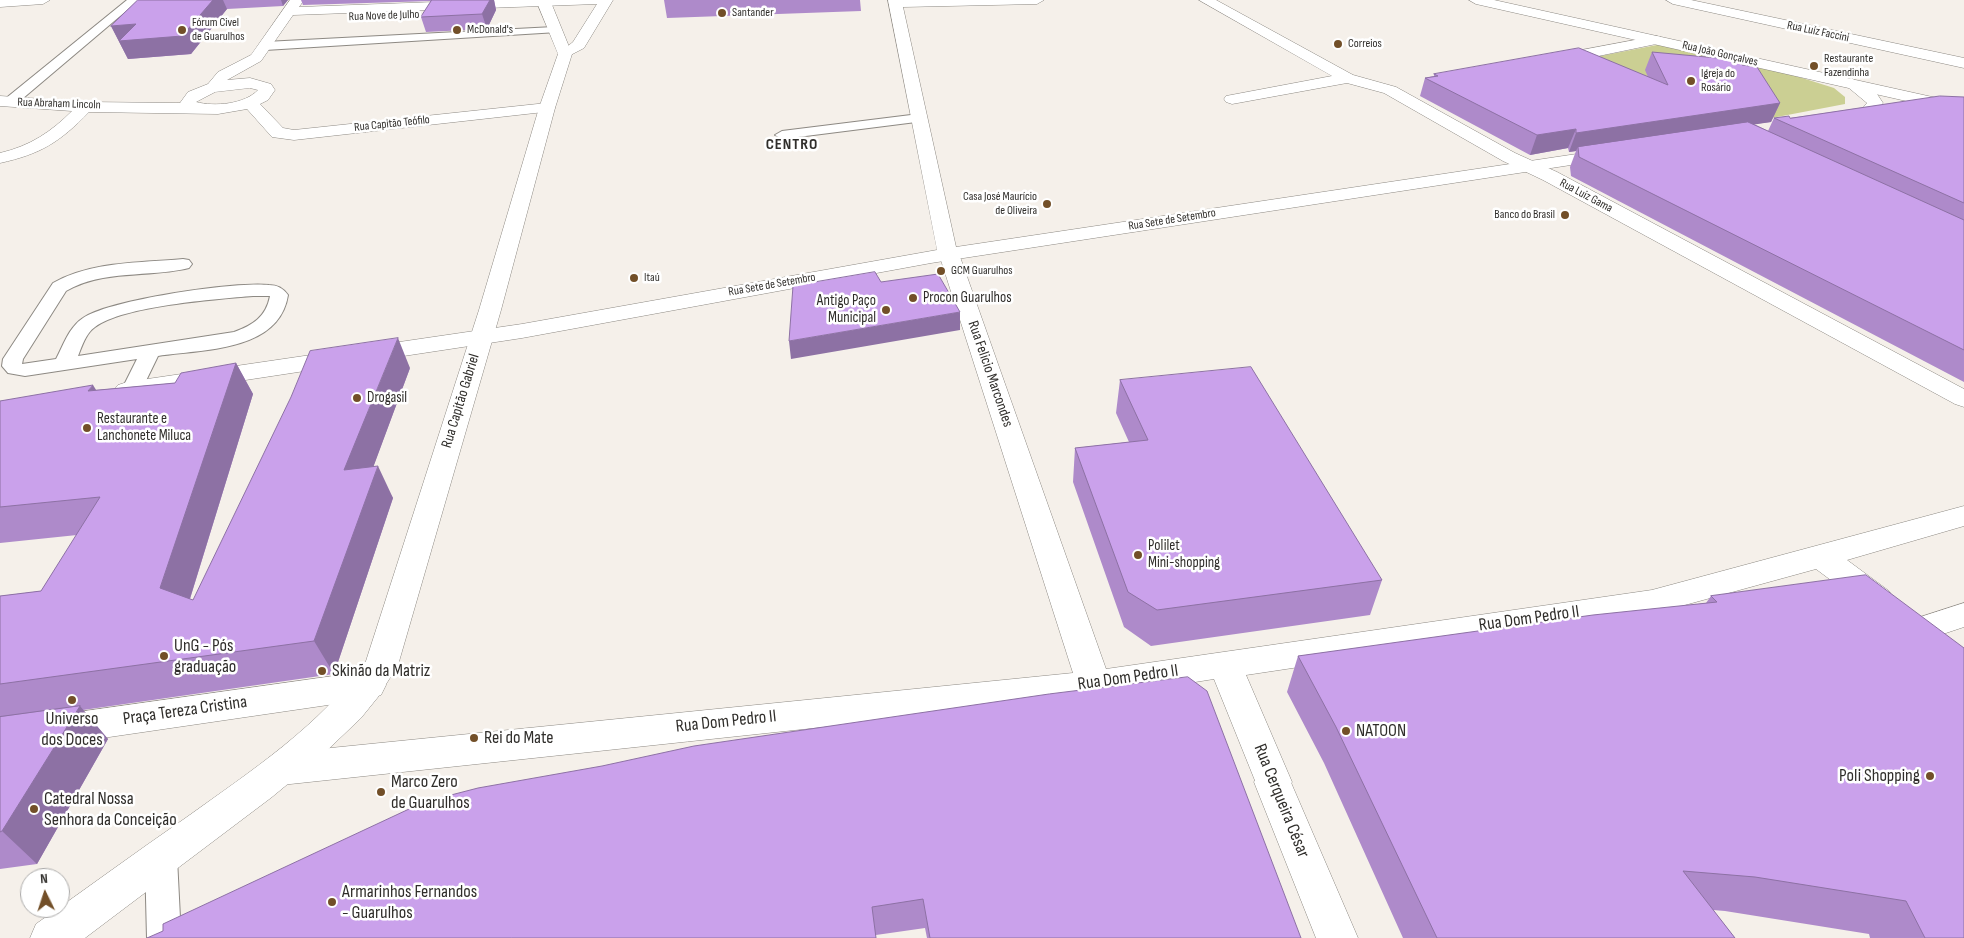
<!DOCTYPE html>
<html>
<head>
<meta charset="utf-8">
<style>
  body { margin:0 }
  #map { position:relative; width:1964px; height:938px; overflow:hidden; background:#f5f0ea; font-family:"Sofia Sans Condensed",sans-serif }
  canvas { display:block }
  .north { position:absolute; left:20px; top:868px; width:50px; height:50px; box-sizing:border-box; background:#fff; border:1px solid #acabaa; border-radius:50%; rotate:356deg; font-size:14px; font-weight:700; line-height:20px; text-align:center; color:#302e2b }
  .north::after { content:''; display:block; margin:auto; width:18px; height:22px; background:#724f28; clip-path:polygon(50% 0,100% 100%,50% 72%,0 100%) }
</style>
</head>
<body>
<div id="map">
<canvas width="1964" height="938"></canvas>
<div class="north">N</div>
</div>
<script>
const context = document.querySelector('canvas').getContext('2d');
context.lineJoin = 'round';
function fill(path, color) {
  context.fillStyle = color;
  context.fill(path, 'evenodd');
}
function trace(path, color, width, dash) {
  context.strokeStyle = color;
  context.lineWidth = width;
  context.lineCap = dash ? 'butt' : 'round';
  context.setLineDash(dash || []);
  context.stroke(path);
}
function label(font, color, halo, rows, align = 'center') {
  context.font = font + ' "Sofia Sans Condensed",sans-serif';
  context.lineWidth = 5;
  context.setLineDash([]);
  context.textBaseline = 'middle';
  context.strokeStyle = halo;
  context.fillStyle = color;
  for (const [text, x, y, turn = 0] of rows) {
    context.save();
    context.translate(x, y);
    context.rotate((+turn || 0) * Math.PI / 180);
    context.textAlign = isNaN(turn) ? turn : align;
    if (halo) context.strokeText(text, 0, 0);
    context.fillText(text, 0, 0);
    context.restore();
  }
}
fill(new Path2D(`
  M 1662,44 L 1796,76 L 1834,88 L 1845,97 L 1845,104 L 1735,125 L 1580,60 Z`), '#cbcf93');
const service = new Path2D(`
  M 127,0 L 139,0 L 15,105 L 5,105 L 3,102 L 5,99 Z
  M 554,27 L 560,30 L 558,32 L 265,50 L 259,46 L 265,42 Z
  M 919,114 L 926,118 L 924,121 L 782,139 L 775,135 L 782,131 Z
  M 183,259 L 189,260 L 192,264 L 189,268 C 148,278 104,269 66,291 L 23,359 L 22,364 L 56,359 C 63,346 69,327 83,318 C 109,300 236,281 269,285 C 277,285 283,288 288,295 C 279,352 203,349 158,356 L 142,389 L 139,393 L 132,395 L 125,393 L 122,389 L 137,359 L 25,376 L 8,373 L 2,366 L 3,359 L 53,283 C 92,261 140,263 183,259 ZM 253,296 L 270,296 C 266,317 253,325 234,332 L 78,356 C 82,346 86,333 95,327 C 123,306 216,299 253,296 Z
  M 161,843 L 172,848 L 177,858 L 181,938 L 147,938 L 145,858 L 150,848 Z`);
const pedestrian = new Path2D(`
  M 949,248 L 956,250 L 959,254 L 1106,669 L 1652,590 L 1964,506 L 1964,526 L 1847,560 L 1889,591 L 1894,599 L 1889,607 L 1878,611 L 1867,607 L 1816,569 L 1652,614 L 1246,675 L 1292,782 L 1286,793 L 1273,798 L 1260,793 L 1214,679 L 1094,698 L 281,785 L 268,780 L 263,769 L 268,758 L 281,753 L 1073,673 L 939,254 L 942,250 Z
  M 1964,603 L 1964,627 L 1919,642 L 1908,639 L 1903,630 L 1908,621 Z
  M 369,671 L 381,675 L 386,685 L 381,695 L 369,699 L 0,753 L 0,723 Z`);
const minor = new Path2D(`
  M 0,0 L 50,0 L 43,4 L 0,7 Z
  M 290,0 L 304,0 L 299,7 L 490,0 L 613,0 L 584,48 L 565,58 L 558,54 L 573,42 L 597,4 L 293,15 L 261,61 L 227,80 L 250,78 L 271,84 L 275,90 L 268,100 L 260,104 L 283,128 L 294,130 L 547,103 L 553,105 L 555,108 L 553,111 L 294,140 L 272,137 L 247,109 L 218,114 L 89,112 C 60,142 41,154 0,163 L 0,153 C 30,146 51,132 72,111 L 0,106 L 0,96 L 85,102 L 180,103 L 188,92 L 208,84 L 218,72 L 251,55 ZM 250,88 L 258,90 C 245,104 215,107 196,102 L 215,92 Z
  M 1199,0 L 1216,0 L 1353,75 L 1396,87 L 1515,153 L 1557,172 L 1964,389 L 1964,407 L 1955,404 L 1543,180 L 1503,161 L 1384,93 L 1347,83 L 1232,104 L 1226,102 L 1224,99 L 1226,96 L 1332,76 Z
  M 1656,36 L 1661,37 L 1663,40 L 1661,43 L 1555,65 L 1547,60 L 1555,55 Z
  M 1273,766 L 1286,771 L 1358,938 L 1316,938 L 1254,782 L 1260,771 Z`);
const tertiary = new Path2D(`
  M 888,0 L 1044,0 L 1037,4 L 903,7 L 956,247 L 1610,149 L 1616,150 L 1619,154 L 1616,158 L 1610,159 L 931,263 L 522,338 L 127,398 L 118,395 L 114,390 L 118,385 L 127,382 L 522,324 L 937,250 Z
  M 1666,0 L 1691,0 L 1964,58 L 1964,68 L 1673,4 Z
  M 1851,78 L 1877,94 L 1883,103 L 1871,119 L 1859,119 L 1857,115 L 1867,103 L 1843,83 Z`);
const secondary = new Path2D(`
  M 536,0 L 550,0 L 572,54 L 555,108 L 501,310 L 398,665 L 378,697 L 361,718 L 318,759 L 272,797 L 85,938 L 30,938 L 36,924 C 86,889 136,852 187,817 C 251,771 320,726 366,661 L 479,310 L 539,108 L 558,54 Z
  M 1469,0 L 1494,0 L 1964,104 L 1964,114 L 1476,4 Z`);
trace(service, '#8d8983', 2);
trace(pedestrian, '#8d8983', 1);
trace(minor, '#8d8983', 1);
trace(tertiary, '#8d8983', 1);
trace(secondary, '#8d8983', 1);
fill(service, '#fff');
fill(pedestrian, '#fff');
fill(minor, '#fff');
fill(tertiary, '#fff');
fill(secondary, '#fff');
fill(new Path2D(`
  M 138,0 L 288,0 L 283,6 L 227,9 L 191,54 L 128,59 L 111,26 Z
  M 301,0 L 494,0 L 496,10 L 487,29 L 426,32 L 421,17 L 431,1 L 303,5 Z
  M 664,0 L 860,0 L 861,11 L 667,18 Z
  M 1652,52 L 1742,65 L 1780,103 L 1771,122 L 1754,124 L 1768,131 L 1774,118 L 1790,118 L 1964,97 L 1964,382 L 1571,176 L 1570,167 L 1576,151 L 1569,152 L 1568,148 L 1530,155 L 1420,96 L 1425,78 L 1434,76 L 1434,74 L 1648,77 L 1645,70 Z
  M 236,363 L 253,394 L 190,599 L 193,600 L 410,368 L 373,467 L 393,498 L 334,674 L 83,710 L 108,739 L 37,864 L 0,869 L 0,596 L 41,591 L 77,535 L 0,543 L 0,401 L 96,390 L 175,383 Z
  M 1120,380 L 1382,580 L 1370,615 L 1151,646 L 1124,627 L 1073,482 L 1075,448 L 1129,442 L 1116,413 Z
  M 1866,575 L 1964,938 L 1870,938 L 1869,934 L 1725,911 L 1713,910 L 1735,938 L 1403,938 L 1324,763 L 1287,692 L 1298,656 L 1706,603 L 1711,596 Z
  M 424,802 L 1301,938 L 927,938 L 925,928 L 876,935 L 163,931 Z`), '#ae8aca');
fill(new Path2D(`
  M 213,0 L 223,0 L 227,9 L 191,54 L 128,59 L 111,26 L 136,24 Z
  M 281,0 L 288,0 L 283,6 Z
  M 490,0 L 494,0 L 496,10 L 487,29 L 482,14 Z
  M 1780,103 L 1771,122 L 1578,151 L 1578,147 L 1576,151 L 1569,152 L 1576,133 Z
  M 1576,129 L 1568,148 L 1530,155 L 1537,135 Z
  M 960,312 L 960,330 L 791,359 L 789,341 Z
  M 398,338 L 410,368 L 360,503 L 344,470 Z
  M 236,363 L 253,394 L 183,621 L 160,588 Z
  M 93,385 L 113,417 L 88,391 Z
  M 378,466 L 393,498 L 334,674 L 314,641 Z
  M 80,706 L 108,739 L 37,864 L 2,831 Z`), '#8d71a4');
const building = new Path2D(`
  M 138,0 L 213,0 L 182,36 L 119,41 L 136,24 L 111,26 Z
  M 432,0 L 490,0 L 482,14 L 421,17 Z
  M 1579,48 L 1668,85 L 1652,52 L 1739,60 L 1742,65 L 1757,67 L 1780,103 L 1576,133 L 1576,129 L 1537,135 L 1425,78 L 1438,76 L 1434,74 Z
  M 1940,96 L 1964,97 L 1964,203 L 1774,118 L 1789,116 L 1790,118 Z
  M 1748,122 L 1964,220 L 1964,350 L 1579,157 L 1578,147 Z
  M 875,272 L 881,282 L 938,274 L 960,312 L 789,341 L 793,286 Z
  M 398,338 L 344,470 L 378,466 L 314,641 L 0,684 L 0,596 L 41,591 L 100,497 L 0,507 L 0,401 L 93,385 L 88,391 L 175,383 L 181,373 L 236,363 L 160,588 L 193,600 L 291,397 L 310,351 Z
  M 1251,367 L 1382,580 L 1157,610 L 1128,592 L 1075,448 L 1148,440 L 1120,380 Z
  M 1866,575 L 1964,648 L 1964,938 L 1925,938 L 1906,901 L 1755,877 L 1683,871 L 1735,938 L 1437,938 L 1336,727 L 1298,656 L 1593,615 L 1717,602 L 1711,596 Z
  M 1188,677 L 1207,691 L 1301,938 L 930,938 L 923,899 L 872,907 L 876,938 L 147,938 L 163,931 L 163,924 L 424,802 L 478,788 L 602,766 L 694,746 L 1049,694 Z
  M 80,706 L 2,831 L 0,832 L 0,717 Z`);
fill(building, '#caa1eb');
trace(building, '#8d71a4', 1);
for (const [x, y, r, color] of [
  [722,13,5,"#724f28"],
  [182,30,5,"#724f28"],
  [457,30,5,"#724f28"],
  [1338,44,5,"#724f28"],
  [1814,66,5,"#724f28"],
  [1691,81,5,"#724f28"],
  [1047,204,5,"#724f28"],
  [1565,215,5,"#724f28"],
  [941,271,5,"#724f28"],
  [634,278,5,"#724f28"],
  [913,298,5,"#724f28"],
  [886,310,5,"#724f28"],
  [357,398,5,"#724f28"],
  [87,428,5,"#724f28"],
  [1138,555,5,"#724f28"],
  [164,656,5,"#724f28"],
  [322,671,5,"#724f28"],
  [72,700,5,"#724f28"],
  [1346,731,5,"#724f28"],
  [474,738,5,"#724f28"],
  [1930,776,5,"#724f28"],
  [381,792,5,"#724f28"],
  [34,809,5,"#724f28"],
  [332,902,5,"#724f28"]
]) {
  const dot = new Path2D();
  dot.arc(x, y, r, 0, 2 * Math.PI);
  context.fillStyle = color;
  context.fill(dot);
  trace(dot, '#fff', 2);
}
label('12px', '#302e2b', '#fff', [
  ["Santander",732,13],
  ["Fórum Civel",192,23],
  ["de Guarulhos",192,37],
  ["McDonald's",467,30],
  ["Correios",1348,44],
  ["Restaurante",1824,59],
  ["Fazendinha",1824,73],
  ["Igreja do",1701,74],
  ["Rosário",1701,88],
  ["Casa José Maurício",1037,197,"right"],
  ["de Oliveira",1037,211,"right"],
  ["Banco do Brasil",1555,215,"right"],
  ["GCM Guarulhos",951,271],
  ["Itaú",644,278]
], 'left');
label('12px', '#302e2b', '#fff', [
  ["Rua Nove de Julho",384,16,-2],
  ["Rua Luíz Faccini",1818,32,12],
  ["Rua João Gonçalves",1720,54,13],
  ["Rua Abraham Lincoln",59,104,2],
  ["Rua Capitão Teófilo",392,124,-6],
  ["Rua Luiz Gama",1586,196,28],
  ["Rua Sete de Setembro",1172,220,-9],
  ["Rua Sete de Setembro",772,285,-10]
]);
label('15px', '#302e2b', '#fff', [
  ["Procon Guarulhos",923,298],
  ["Antigo Paço",876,301,"right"],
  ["Municipal",876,318,"right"],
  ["Drogasil",367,398],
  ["Restaurante e",97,419],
  ["Lanchonete Miluca",97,436],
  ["Polilet",1148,546],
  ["Mini-shopping",1148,563]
], 'left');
label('15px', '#302e2b', '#fff', [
  ["Rua Felicio Marcondes",990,374,71],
  ["Rua Capitão Gabriel",461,401,-73]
]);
context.letterSpacing = '1px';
label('bold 16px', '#302e2b', '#fff', [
  ["CENTRO",792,145]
]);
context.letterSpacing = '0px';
label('18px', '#302e2b', '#fff', [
  ["Rua Dom Pedro II",1529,619,-8],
  ["Rua Dom Pedro II",1128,678,-8],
  ["Praça Tereza Cristina",185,711,-8],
  ["Rua Dom Pedro II",726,722,-6],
  ["Rua Cerqueira César",1281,801,68]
]);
label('18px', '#302e2b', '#fff', [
  ["UnG - Pós",174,646],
  ["graduação",174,667],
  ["Skinão da Matriz",332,671],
  ["Universo",72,719,"center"],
  ["dos Doces",72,740,"center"],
  ["NATOON",1356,731],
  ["Rei do Mate",484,738],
  ["Poli Shopping",1920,776,"right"],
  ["Marco Zero",391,782],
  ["de Guarulhos",391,803],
  ["Catedral Nossa",44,799],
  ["Senhora da Conceição",44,820],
  ["Armarinhos Fernandos",342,892],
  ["- Guarulhos",342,913]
], 'left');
</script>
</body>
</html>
